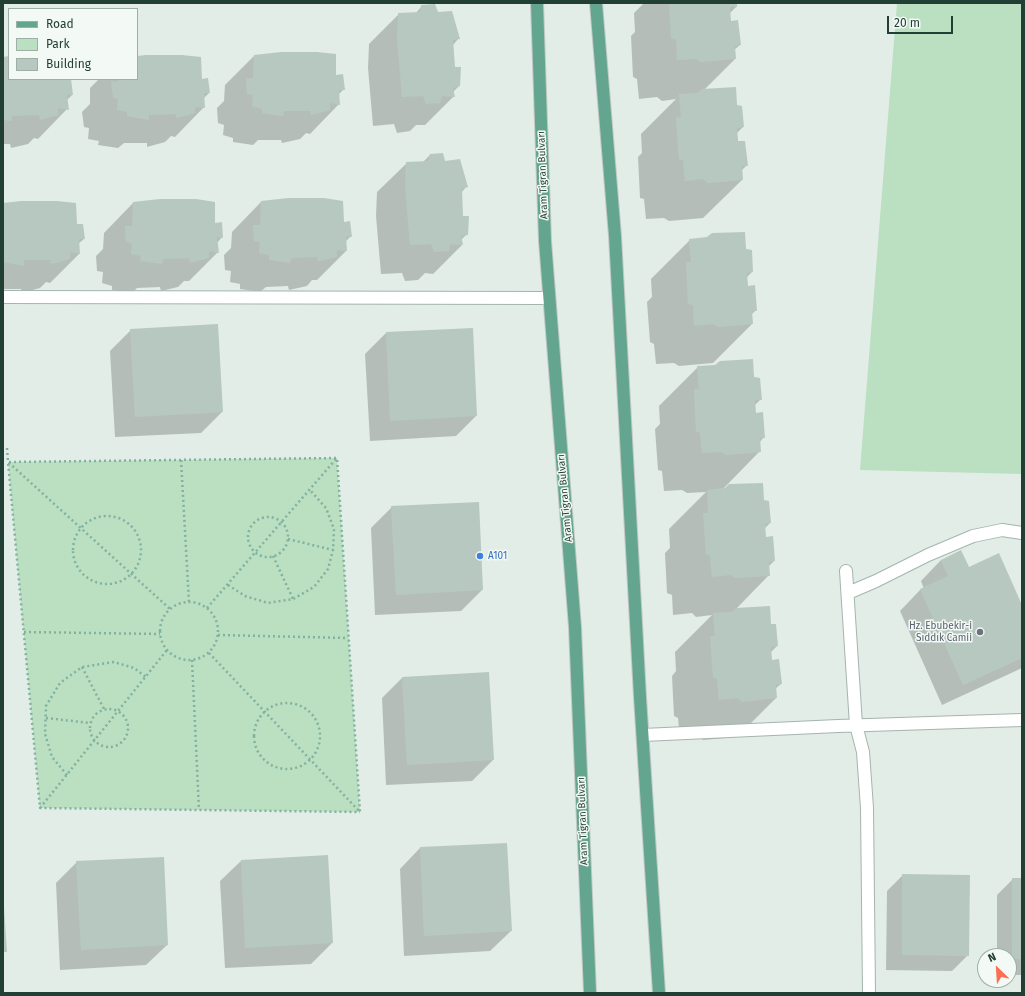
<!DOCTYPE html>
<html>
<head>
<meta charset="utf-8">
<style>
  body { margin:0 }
  #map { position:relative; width:1025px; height:996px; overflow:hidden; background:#e2ede7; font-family:"Fira Sans",sans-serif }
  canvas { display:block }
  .frame { position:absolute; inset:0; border:4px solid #213f35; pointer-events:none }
  .legend { position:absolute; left:8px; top:8px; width:130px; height:72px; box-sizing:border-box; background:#f3f9f5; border:1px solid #9fafa8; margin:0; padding:5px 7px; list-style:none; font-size:12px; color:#213f35 }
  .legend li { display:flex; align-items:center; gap:8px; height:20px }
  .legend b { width:20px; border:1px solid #9fafa8 }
  .north { position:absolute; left:977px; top:948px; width:40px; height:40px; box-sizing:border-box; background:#f3f9f5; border:1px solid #9fafa8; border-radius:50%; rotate:335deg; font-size:11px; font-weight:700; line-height:16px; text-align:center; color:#213f35 }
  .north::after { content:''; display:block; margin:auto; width:14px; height:18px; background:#f97154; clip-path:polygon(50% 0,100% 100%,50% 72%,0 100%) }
  .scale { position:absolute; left:887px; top:16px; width:66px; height:18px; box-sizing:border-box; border:2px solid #213f35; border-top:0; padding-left:5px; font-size:12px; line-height:14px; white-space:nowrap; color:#213f35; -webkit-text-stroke:3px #f3f9f5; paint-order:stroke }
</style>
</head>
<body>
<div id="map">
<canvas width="1025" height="996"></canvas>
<div class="frame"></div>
<ul class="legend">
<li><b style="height:5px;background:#64a590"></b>Road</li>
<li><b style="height:11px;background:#badfc1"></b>Park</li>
<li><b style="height:11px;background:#b7c8c0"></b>Building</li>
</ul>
<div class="north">N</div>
<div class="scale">20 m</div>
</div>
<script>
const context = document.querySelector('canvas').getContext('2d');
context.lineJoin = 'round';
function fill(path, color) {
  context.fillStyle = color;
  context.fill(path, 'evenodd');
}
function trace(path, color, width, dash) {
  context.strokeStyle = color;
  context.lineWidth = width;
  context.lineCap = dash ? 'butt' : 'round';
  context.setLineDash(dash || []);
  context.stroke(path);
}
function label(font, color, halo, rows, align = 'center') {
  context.font = font + ' "Fira Sans",sans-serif';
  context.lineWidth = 3;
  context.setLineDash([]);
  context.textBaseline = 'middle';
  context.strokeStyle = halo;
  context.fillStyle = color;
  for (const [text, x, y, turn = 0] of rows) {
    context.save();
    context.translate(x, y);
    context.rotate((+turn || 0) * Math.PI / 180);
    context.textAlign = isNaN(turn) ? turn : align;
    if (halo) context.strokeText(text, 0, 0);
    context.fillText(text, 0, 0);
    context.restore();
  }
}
fill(new Path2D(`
  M 897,3 L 1022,3 L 1022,474 L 860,470 Z
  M 337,458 L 360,812 L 40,808 L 8,462 Z`), '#badfc1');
fill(new Path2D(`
  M 644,3 L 736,3 L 736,7 L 730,13 L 730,22 L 740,45 L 734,50 L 735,59 L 704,90 L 736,106 L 743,127 L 737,133 L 738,142 L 747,165 L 741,171 L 742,180 L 703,218 L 669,221 L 664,218 L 646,219 L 644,199 L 640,198 L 638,157 L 642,153 L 641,134 L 676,99 L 662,101 L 657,97 L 639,99 L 637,79 L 633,77 L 631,36 L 635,32 L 634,13 Z
  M 422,6 L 437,13 L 459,38 L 453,45 L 454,68 L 459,86 L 453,92 L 454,96 L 425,125 L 416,125 L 410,131 L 397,133 L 394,124 L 373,126 L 368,68 L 369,44 L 399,14 L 415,14 Z
  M 254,56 L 335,76 L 343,90 L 338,95 L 339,104 L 310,134 L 306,133 L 300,139 L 282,143 L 281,140 L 258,140 L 253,145 L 233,142 L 233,138 L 223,135 L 224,125 L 218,123 L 217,108 L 224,101 L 225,85 Z
  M 9,57 L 9,79 L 64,79 L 72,95 L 67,100 L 67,109 L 38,139 L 34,138 L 28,144 L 11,148 L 10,144 L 3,144 L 3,58 Z
  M 137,57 L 201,80 L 207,79 L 209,93 L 203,99 L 204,107 L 175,137 L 171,136 L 165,142 L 147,147 L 147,143 L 124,143 L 118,148 L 98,145 L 99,141 L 88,139 L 89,128 L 84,127 L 82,112 L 90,104 L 90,88 L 99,79 L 137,79 Z
  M 430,155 L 445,162 L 467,186 L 461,193 L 462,217 L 467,234 L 461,240 L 462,245 L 433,274 L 425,273 L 418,280 L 405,281 L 402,273 L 381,274 L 376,216 L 377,192 L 407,163 L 423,162 Z
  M 261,202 L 343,223 L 351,236 L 345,242 L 346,251 L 317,280 L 312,280 L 307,286 L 289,290 L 288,286 L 266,287 L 260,292 L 240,289 L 240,284 L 230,282 L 231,271 L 225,270 L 224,255 L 231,248 L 232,232 Z
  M 133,203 L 214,224 L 222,237 L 217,243 L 218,252 L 189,281 L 184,281 L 178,287 L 161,291 L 160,287 L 137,288 L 132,293 L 112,290 L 112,286 L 102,283 L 103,272 L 97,271 L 96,256 L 103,249 L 104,233 Z
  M 3,204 L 76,225 L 82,225 L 84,239 L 78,244 L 79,254 L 50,283 L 46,282 L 40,288 L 22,293 L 21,289 L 3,289 Z
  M 690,240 L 745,250 L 752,272 L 746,278 L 747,287 L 756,310 L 751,315 L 752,324 L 713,363 L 679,366 L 674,363 L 656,364 L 654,344 L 650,342 L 647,302 L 652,297 L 651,279 Z
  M 217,325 L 222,412 L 201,433 L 115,437 L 110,351 L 131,330 Z
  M 472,329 L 476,416 L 456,436 L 370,441 L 365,354 L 386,333 Z
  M 698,367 L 753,378 L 761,399 L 754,406 L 755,414 L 764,437 L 759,443 L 760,451 L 722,490 L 763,501 L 770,523 L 764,529 L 765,538 L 774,561 L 769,566 L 769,575 L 736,609 L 770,624 L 777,646 L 771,652 L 771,661 L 781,684 L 775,689 L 776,698 L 737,737 L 703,740 L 698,736 L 680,738 L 678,718 L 674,716 L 672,676 L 676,671 L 675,652 L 712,615 L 696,617 L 692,613 L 673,615 L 672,595 L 667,593 L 665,553 L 670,548 L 669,529 L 706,492 L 687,493 L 682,490 L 664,491 L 662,471 L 658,470 L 655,429 L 660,424 L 659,406 Z
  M 392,507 L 482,590 L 461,611 L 375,615 L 371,528 Z
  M 941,560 L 968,568 L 1022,608 L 1022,668 L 942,705 L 900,611 L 920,590 L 924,589 L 921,581 Z
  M 402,678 L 493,760 L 472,781 L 386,785 L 382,698 Z
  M 420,848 L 511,931 L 490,951 L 404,956 L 400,869 Z
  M 241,861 L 332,943 L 311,964 L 225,968 L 220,881 Z
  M 77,862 L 167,945 L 146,965 L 60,970 L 56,883 Z
  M 903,875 L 968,955 L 952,971 L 886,970 L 887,891 Z
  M 1013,879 L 1022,879 L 1022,975 L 1009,975 L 1009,956 L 997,956 L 997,895 Z`), '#0003');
fill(new Path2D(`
  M 669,3 L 737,3 L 737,7 L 730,7 L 731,21 L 738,20 L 741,45 L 735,46 L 736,59 L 701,62 L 696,59 L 677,60 L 676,40 L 671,38 Z
  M 435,4 L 438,12 L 452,11 L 460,39 L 453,40 L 455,67 L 461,67 L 460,86 L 453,88 L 455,97 L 442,96 L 440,103 L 426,104 L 423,96 L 402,97 L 397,38 L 398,13 L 420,12 L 421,5 Z
  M 281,52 L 317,52 L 336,54 L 336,75 L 343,74 L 345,90 L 339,90 L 340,105 L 330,103 L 330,110 L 311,115 L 310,111 L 284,111 L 283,116 L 262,113 L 262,109 L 252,106 L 253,95 L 247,94 L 246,78 L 253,78 L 254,55 Z
  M 146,55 L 182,55 L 201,57 L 202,79 L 208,78 L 210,93 L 204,93 L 205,108 L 195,107 L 195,113 L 176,118 L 176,114 L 149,115 L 149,120 L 127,116 L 127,112 L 117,110 L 118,99 L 113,98 L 111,81 L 118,82 L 118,79 L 137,79 L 137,56 Z
  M 9,56 L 9,79 L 71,79 L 73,95 L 67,95 L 69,110 L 58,108 L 58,115 L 40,120 L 39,115 L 12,116 L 12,121 L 3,120 L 3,57 Z
  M 736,87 L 737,105 L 742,106 L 744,127 L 737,128 L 738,141 L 745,141 L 748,166 L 742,166 L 743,180 L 708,183 L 703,179 L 685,181 L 683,160 L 679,159 L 676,118 L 681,117 L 679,94 L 698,93 L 702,89 Z
  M 443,153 L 445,161 L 460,159 L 468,187 L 462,189 L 463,216 L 469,216 L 468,235 L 461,236 L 463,245 L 450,244 L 449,251 L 434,252 L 431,244 L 410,245 L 405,187 L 406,162 L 428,161 L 430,154 Z
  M 288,198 L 324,198 L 343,201 L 344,222 L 350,221 L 352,237 L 346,236 L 347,251 L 337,250 L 337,257 L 318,261 L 317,257 L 291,258 L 290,263 L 269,260 L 269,255 L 259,253 L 260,242 L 254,241 L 253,225 L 260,225 L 261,201 Z
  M 160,199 L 196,199 L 215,202 L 215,223 L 222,222 L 223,238 L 217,237 L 219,253 L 209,251 L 209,258 L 190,263 L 189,258 L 163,259 L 162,264 L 140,261 L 141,256 L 131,254 L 132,243 L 126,242 L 125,226 L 132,226 L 133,202 Z
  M 21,201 L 57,201 L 76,203 L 77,224 L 83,224 L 85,239 L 79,239 L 80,254 L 70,252 L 70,259 L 51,264 L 50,260 L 24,260 L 24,266 L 3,262 L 3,203 Z
  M 745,232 L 746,249 L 752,250 L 753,272 L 747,273 L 748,286 L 755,285 L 757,311 L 752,311 L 753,324 L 718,327 L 713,324 L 694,326 L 693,305 L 688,304 L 686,262 L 691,262 L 689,239 L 707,237 L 712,233 Z
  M 218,324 L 223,412 L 135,417 L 130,329 Z
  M 473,328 L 477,416 L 390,421 L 386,332 Z
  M 753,359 L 754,377 L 760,378 L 762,400 L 755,400 L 756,413 L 763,412 L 765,438 L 760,438 L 761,452 L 726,455 L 721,452 L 702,453 L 700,433 L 696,431 L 694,389 L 699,389 L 697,366 L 715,365 L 720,361 Z
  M 763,483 L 764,500 L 769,501 L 771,523 L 765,524 L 766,537 L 773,536 L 775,561 L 769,562 L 770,576 L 735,578 L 731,575 L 712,577 L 710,556 L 706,554 L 703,513 L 708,513 L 707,490 L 725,488 L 729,484 Z
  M 479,502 L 483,590 L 396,595 L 391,506 Z
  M 961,550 L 969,567 L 999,553 L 1022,605 L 1022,658 L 963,685 L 920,589 L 948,576 L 941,560 Z
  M 770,606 L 771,624 L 776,624 L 778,646 L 771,647 L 772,660 L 779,659 L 782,684 L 776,685 L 777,698 L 742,702 L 737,698 L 719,700 L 717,679 L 713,677 L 710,636 L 715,636 L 713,613 L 732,612 L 736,608 Z
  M 489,672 L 494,760 L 407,765 L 402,677 Z
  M 507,843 L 512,931 L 424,936 L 420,847 Z
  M 328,855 L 333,943 L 245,948 L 241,860 Z
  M 164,857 L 168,945 L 81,950 L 76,861 Z
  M 902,874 L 970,875 L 969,956 L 902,955 Z
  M 1012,878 L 1022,878 L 1022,959 L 1012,959 Z
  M 3,907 L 4,907 L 7,952 L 3,952 Z`), '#b7c8c0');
const minor = new Path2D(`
  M 3,297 L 549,298
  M 846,571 L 856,725 L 863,752 L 867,808 L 869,993
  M 848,593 L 876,581 L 928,555 L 973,536 L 1002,530 L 1022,533
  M 643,735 L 838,726 L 1022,720`);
const major = new Path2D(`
  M 537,3 L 545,241 L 575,627 L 590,993
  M 596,3 L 615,236 L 640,697 L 659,993`);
trace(minor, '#a4b5ae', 14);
trace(major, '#c1c9c6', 14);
trace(new Path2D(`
  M 7,448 L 8,462 L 170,609
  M 181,460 L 189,602
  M73 550a34 34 0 1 1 68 0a34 34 0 1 1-68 0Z
  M248 537a20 20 0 1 1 40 0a20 20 0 1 1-40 0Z
  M 288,539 L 333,550
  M 273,556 L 293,599
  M 228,585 L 245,596 L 268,603 L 293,599 L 314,587 L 328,569 L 333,550 L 334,529 L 326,508 L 310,490
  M160 631a29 29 0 1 1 58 0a29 29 0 1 1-58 0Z
  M 207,608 L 336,459
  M 24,632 L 160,634
  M 218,635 L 348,638
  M 209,653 L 360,812 L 337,458 L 8,462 L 40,808 L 360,812
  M 192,660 L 199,810
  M 82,667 L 104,709
  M254 736a33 33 0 1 1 66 0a33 33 0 1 1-66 0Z
  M90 728a19 19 0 1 1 38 0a19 19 0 1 1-38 0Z
  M 46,718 L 90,723
  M 67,775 L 52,757 L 45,734 L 46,706 L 60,683 L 82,667 L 114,662 L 134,668 L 146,677
  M 40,808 L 167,650`), '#81b29f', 2.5, [2, 3]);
trace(minor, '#fff', 12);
trace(major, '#64a590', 12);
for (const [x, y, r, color] of [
  [480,556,4,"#3f7fe0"],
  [980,632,4,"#6b7280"]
]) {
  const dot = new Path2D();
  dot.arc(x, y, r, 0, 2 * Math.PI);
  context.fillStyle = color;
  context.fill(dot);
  trace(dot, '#f3f9f5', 1.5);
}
label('10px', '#213f35', '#f3f9f5', [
  ["Aram Tigran Bulvarı",543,175,-92],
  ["Aram Tigran Bulvarı",565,498,-95],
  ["Aram Tigran Bulvarı",583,821,-92]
]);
label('10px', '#366cbe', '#f3f9f5', [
  ["A101",488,556]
], 'left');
label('10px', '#5b616d', '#f3f9f5', [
  ["Hz. Ebubekir-i",972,626],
  ["Sıddık Camii",972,638]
], 'right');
</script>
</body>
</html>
